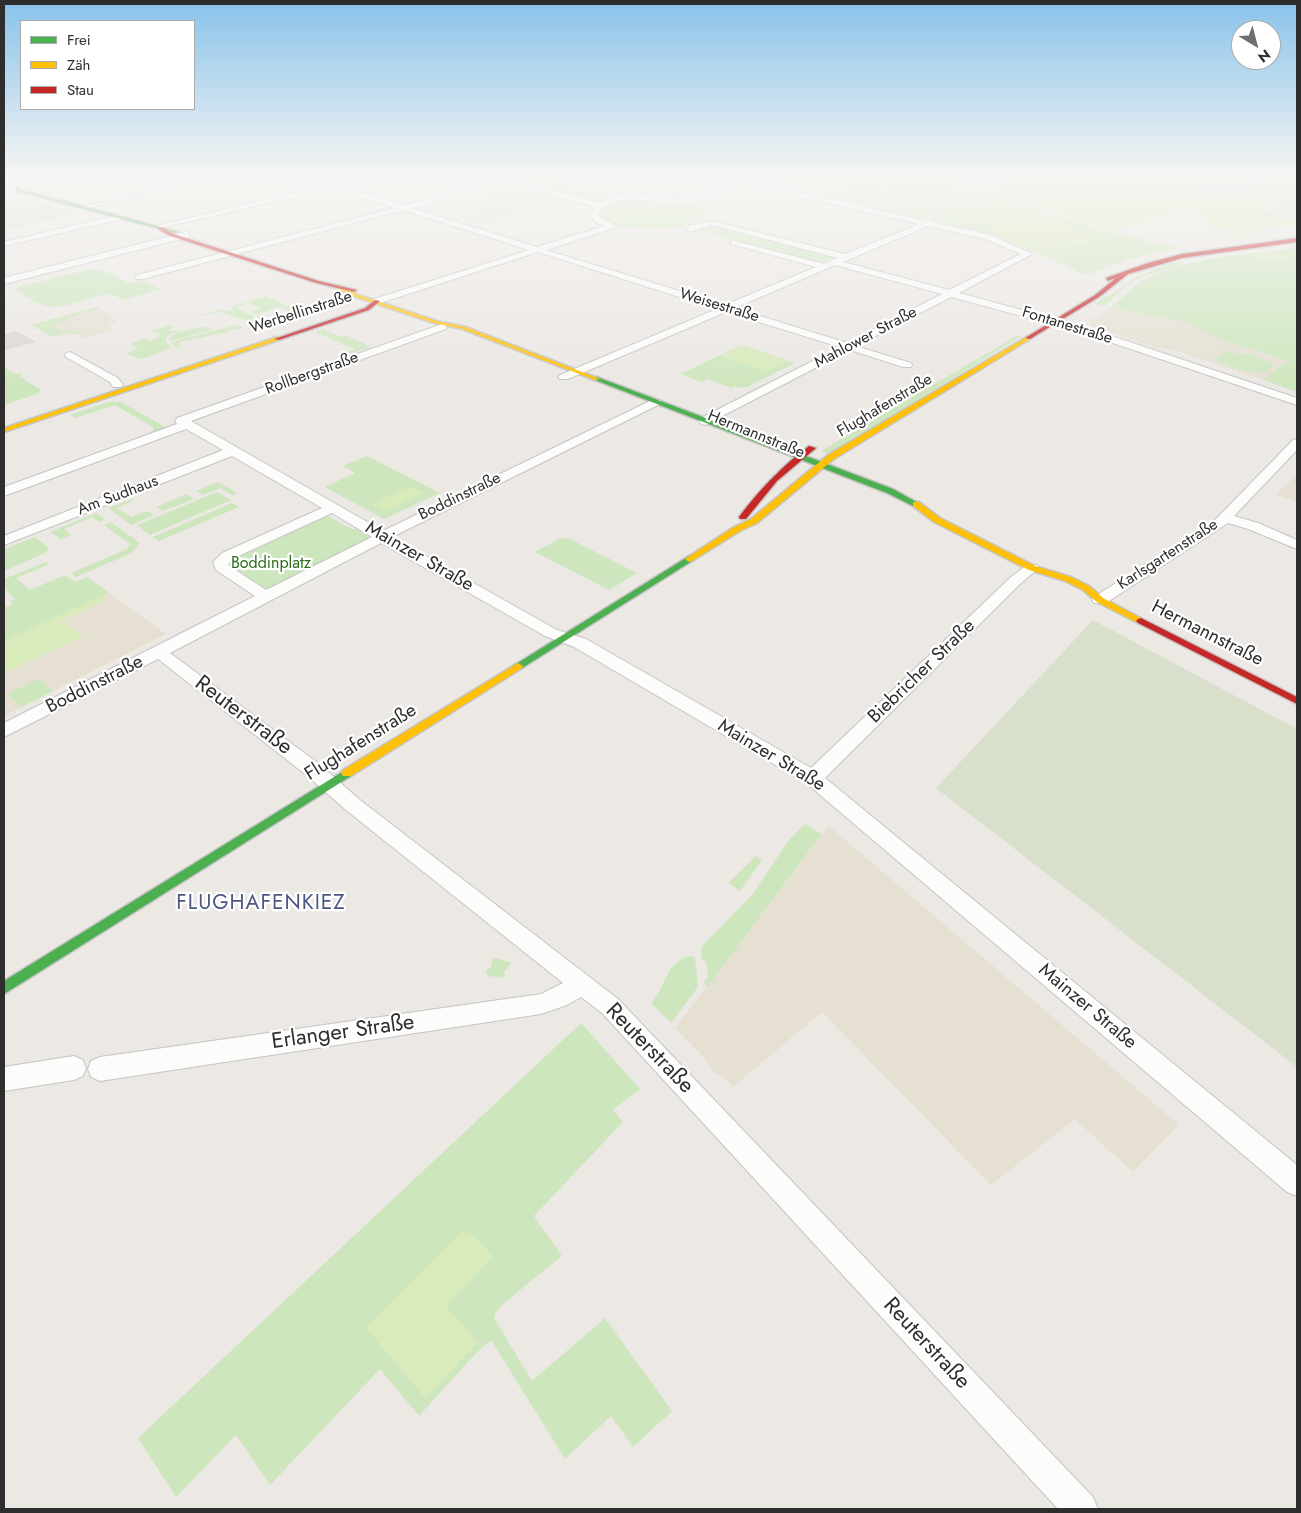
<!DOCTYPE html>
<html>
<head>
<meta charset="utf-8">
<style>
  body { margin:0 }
  #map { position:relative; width:1301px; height:1513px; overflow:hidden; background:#ece8e4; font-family:Jost,sans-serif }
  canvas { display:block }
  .frame { position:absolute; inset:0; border:5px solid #2e2e2e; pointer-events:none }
  .legend { position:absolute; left:20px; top:20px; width:175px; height:90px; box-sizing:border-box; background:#fff; border:1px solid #ababab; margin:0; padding:6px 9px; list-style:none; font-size:15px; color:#2e2e2e }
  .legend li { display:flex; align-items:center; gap:10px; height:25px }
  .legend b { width:25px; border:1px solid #ababab }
  .north { position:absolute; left:1231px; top:20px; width:50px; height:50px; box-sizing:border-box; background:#fff; border:1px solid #ababab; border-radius:50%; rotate:143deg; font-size:14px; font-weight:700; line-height:20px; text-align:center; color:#2e2e2e }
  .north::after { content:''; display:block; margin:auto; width:18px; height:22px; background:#706f6e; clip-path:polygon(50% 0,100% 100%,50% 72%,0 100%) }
</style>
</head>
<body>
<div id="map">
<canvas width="1301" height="1513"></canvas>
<div class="frame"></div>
<ul class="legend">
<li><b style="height:6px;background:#4caf50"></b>Frei</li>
<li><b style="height:6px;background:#ffc107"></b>Zäh</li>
<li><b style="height:6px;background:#c62828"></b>Stau</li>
</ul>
<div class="north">N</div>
</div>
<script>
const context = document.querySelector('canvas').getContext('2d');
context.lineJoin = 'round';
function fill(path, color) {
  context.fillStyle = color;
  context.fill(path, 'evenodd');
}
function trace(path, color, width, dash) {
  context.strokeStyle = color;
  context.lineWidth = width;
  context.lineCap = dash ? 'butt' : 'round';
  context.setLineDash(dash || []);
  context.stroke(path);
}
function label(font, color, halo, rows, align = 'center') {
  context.font = font + ' Jost,sans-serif';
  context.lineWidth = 4.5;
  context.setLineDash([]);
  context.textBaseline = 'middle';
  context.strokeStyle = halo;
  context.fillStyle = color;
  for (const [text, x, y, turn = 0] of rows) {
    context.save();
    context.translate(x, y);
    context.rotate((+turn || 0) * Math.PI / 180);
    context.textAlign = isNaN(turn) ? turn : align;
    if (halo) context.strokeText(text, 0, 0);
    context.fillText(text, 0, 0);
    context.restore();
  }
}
fill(new Path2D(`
  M 866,178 L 903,194 L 973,188 L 1005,197 L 932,207 L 905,195 L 874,207 L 821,194 Z
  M 529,192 L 565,201 L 483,225 L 454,216 L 481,209 L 466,204 L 494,196 L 503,199 Z
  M 1111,307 L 1156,317 L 1181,320 L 1221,340 L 1288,362 L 1263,380 L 1171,349 L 1156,348 L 1092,326 L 1090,321 Z
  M 96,308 L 114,317 L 112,319 L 117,322 L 108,325 L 116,330 L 84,338 L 73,333 L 53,337 L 31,325 Z
  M 1297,475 L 1297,502 L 1276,494 L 1281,489 Z
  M 87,577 L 166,634 L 4,716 L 4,613 Z
  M 829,826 L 1179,1125 L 1133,1172 L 1075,1119 L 991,1185 L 822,1012 L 733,1087 L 719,1073 L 717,1075 L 705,1061 L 706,1059 L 675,1028 Z`), '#e6e0d3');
fill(new Path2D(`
  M 785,176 L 916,176 L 973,188 L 903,194 L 866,178 L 850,184 L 834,181 L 824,184 Z
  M 528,177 L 534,177 L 615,198 L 599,204 L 516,180 Z
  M 905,195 L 932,207 L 1005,197 L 1093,228 L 1146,240 L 1141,242 L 1160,243 L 1182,247 L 1129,259 L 1086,275 L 996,235 L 927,219 L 943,212 L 940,211 L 922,218 L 874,207 Z
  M 640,198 L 691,202 L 703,210 L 704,215 C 689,235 611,234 598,214 C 608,201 624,200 640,198 Z
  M 709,224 L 833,256 L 834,257 L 823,262 L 815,263 L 696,230 Z
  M 1297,248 L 1297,392 L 1263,380 L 1287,361 L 1221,340 L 1181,320 L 1156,317 L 1111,307 C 1122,298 1132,287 1144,280 C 1183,257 1253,254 1297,248 Z
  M 1174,262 L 1181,264 L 1139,278 L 1126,286 L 1104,306 L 1096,304 L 1102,297 L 1107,297 L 1138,276 Z
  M 89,269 C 99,269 106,273 115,274 L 112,275 L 128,283 L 142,280 L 161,289 L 124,300 L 108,293 C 91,298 71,306 54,307 C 45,307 39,301 31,302 L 34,300 L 28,297 L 23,297 L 26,296 L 15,290 L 19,287 Z
  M 266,296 L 286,305 L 259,314 L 249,312 L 260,308 L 249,303 L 252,301 L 236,307 L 254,317 L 291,305 L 293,307 L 300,307 L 291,312 L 283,308 L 257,316 L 271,322 L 260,325 L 221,312 L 196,317 L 223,309 L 227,311 L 234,309 L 231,307 Z
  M 103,305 L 97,308 L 99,309 L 71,317 L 53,327 C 61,334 72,329 82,334 L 69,333 L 53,337 L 31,325 Z
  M 170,325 L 175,328 L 168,330 L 171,331 L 180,331 L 171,334 L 166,338 L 166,342 L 171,347 L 169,349 L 142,359 L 126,354 L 137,348 L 130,344 L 145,338 L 150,341 L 162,335 L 150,331 Z
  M 237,325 L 243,328 L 237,330 L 233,329 L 229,330 L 231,331 L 178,343 L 181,346 L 177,348 L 171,343 L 181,339 Z
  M 204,326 L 208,328 L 216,329 L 169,341 L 169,338 L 178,332 Z
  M 323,329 L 341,337 L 345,335 L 371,347 L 342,357 L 339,355 L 355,349 L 315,332 Z
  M 1016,336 L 1022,336 L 829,454 L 821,451 Z
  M 742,345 L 795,363 L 747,387 L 740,388 L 735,386 L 731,388 L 708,379 L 702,382 L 680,374 Z
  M 1224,351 L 1251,355 L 1275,364 L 1265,373 L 1237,369 L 1214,359 Z
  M 4,367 L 16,374 L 21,373 L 23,374 L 19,376 L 41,390 L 37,394 L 4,405 Z
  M 108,402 L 121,402 L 167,428 L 151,435 L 149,434 L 153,430 L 153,427 L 115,405 L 75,418 L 70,415 Z
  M 367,456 L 440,493 L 384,519 L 325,487 L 355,473 L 343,466 Z
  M 218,482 L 237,493 L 232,495 L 220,488 L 203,495 L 196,491 Z
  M 217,492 L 231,500 L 150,535 L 137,525 Z
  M 187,494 L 194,499 L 163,511 L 156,507 Z
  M 133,499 L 135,500 L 117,508 L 131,517 L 147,511 L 154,515 L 131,525 L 108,508 Z
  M 232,503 L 239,507 L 159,541 L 153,537 Z
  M 96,513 L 105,519 L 99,522 L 92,517 L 64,529 L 71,535 L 61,539 L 50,532 Z
  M 327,516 L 352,529 L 359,528 L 369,535 L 369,538 L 269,589 L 264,588 L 228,564 L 229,561 Z
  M 111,522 L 140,543 L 132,553 L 76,577 L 71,573 L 127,549 L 130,544 L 104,525 Z
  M 35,537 L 48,547 L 47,552 L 4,571 L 4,549 Z
  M 561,538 L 565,539 L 568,538 L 637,573 L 609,590 L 535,552 Z
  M 46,562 L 49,564 L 16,578 L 30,590 L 65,575 L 75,582 L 87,577 L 109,593 L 4,641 L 4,608 L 13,604 L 10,601 L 15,599 L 4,588 L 4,579 Z
  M 39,679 L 53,691 L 22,707 L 7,694 Z
  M 805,824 L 822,834 L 707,987 L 705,985 L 704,980 L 708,979 L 706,961 L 702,960 L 701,950 L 703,945 L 752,895 L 788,841 Z
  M 756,856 L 762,860 L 740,891 L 728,883 Z
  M 688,956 L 695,957 L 698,987 L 671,1023 L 651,1003 C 667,987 663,966 688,956 Z
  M 493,957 L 511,963 L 504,972 L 505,975 L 503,978 L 489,976 L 486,973 L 487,969 L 491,968 Z
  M 581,1023 L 640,1089 L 613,1110 L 623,1122 L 534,1216 L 562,1256 L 503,1304 L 495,1314 L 494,1318 L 532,1381 L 605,1318 L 672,1411 L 633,1447 L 611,1416 L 565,1459 L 491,1340 L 476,1353 L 419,1416 L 380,1369 L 270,1485 L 236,1435 L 176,1497 L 138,1438 Z`), '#cee6be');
fill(new Path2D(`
  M 26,198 L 79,213 L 4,230 L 4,202 Z
  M 1093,620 L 1297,729 L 1297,1067 L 936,788 Z`), '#d8e0cc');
fill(new Path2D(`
  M 1104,176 L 1297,176 L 1297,226 L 1274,226 L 1238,239 L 1228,236 L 1238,234 L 1226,227 L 1212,228 L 1206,220 L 1204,215 L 1181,210 L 1114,231 L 1094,226 L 1018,197 L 981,187 Z
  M 1010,200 L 1106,239 L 1041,252 L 944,209 Z
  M 1276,252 L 1292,258 L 1262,262 L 1246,255 Z
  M 742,346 L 787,361 L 766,372 L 721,356 Z
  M 411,486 L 424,493 L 385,511 L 372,504 Z
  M 102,596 L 107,599 L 4,648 L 4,641 Z
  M 63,621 L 83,636 L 4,673 L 4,648 Z
  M 463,1232 C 476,1233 485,1248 493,1257 L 446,1306 L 478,1342 L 426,1399 L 366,1328 L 457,1236 Z`), '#d9eabb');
fill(new Path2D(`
  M 1261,176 L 1297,176 L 1297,179 L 1287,177 L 1265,182 L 1287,185 L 1297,189 L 1297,195 L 1277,191 L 1192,191 L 1180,182 L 1248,182 L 1246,180 L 1251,180 L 1249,178 Z
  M 1297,200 L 1297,219 L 1259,216 L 1258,214 L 1264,213 L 1281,213 L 1274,202 Z
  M 16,331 L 36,342 L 6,350 L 4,349 L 4,334 Z`), '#dad6d2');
fill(new Path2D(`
  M 1190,184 L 1245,184 L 1253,189 L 1198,189 Z`), '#99d6ec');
const street = new Path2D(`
  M 69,176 L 82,176 L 18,189 L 14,187 Z
  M 221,176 L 233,176 L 83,209 L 79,207 Z
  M 299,176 C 311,176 322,183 334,183 C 348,183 362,176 377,176 L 377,178 L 341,186 L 404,205 L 518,176 L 528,176 L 517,180 L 599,203 C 631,187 659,202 691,198 C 707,197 724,188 739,183 L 716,176 L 727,176 L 991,235 L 1032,254 L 959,293 L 1085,327 L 1297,398 L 1297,405 L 1077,331 L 951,297 L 856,346 L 911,363 L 912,365 L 911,367 L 903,367 L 850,350 L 705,425 L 701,424 L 699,421 L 701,418 L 840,347 L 726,312 L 568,379 L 560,379 L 558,377 L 560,375 L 717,309 L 538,252 L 380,303 L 374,303 L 374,299 L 529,250 L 403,210 L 143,279 L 137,279 L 135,277 L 137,275 L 395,208 L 333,188 L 157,229 L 153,227 L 325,185 L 299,178 ZM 508,182 L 595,207 L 590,214 L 595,222 L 604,226 L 537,247 L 412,208 ZM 748,185 L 919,224 L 845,254 L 712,221 L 689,226 L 687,230 L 691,232 L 712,225 L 838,258 L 824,264 L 731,240 L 731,244 L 816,267 L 725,305 L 546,250 L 614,228 L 614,224 L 601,218 L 598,214 C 616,186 666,208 693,203 C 712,199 730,191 748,185 ZM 928,226 L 985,239 L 1021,254 L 949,290 L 843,262 ZM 835,265 L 942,294 L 847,343 L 735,308 Z
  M 119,215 L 122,215 L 122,219 L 4,246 L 4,242 Z
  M 186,232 L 189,233 L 189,237 L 4,284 L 4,278 Z
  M 442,324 L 446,325 L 446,329 L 191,421 L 383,531 L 652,400 L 660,400 L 662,402 L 660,404 L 392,537 L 557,630 L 586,639 L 811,768 L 1011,577 L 1027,565 L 1037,565 L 1039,568 L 1021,583 L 825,778 L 1297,1165 L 1297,1196 L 1287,1192 L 806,783 L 574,647 L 545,636 L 381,543 L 170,653 L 319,764 L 360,800 L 618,999 L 1093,1497 L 1098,1509 L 1058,1509 L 602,1013 L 581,997 L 567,1005 L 541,1014 L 100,1081 L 91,1077 L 88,1069 L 91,1061 L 100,1057 L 541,994 L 563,983 L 346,810 L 305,774 L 158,659 L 4,737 L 4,723 L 255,596 L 216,570 L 213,562 L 222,553 L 322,508 L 232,456 L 4,545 L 4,536 L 223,450 L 186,429 L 4,496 L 4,487 L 177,424 L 175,421 L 177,418 ZM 332,513 L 372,537 L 266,590 L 228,565 L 232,559 Z
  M 70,352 L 118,378 L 123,385 L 121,387 L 113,387 L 110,382 L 66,357 L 65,355 L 66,353 Z
  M 1297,439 L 1297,450 L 1234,516 L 1258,523 L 1297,540 L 1297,549 L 1248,529 L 1228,523 L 1106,603 L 1094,603 L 1092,600 L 1094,597 L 1215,520 L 1293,440 Z
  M 74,1056 L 83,1060 L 86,1068 L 83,1076 L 74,1080 L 4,1091 L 4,1067 Z`);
const fast = new Path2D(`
  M 16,186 L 20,186 L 20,189 L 179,232 L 175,233 L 16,191 Z
  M 597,377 L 893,489 L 920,504 L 913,506 L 887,493 L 595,380 L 594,379 Z
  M 689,556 L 692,557 L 692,561 L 522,668 L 518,669 L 513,666 Z
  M 347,769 L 351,770 L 353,773 L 351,776 L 4,994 L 4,981 Z`);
const slow = new Path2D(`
  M 338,285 L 359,295 L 437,321 L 466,327 L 600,379 L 595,380 L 462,329 L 434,323 L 355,297 L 336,288 Z
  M 1028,336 L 1031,338 L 1030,339 L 834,459 L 757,523 L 740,531 L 692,561 L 689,562 L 685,559 L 734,527 L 751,519 L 828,455 Z
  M 277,337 L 279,338 L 279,340 L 4,432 L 4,428 Z
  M 913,502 L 919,502 L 940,518 L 1035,566 L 1071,577 L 1089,586 L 1103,598 L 1146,621 L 1144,623 L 1138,623 L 1097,602 L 1083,590 L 1065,581 L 1029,570 L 934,522 L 913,506 Z
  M 518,663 L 523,666 L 522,668 L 351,776 L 343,776 L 341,773 L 343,770 Z`);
const jam = new Path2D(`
  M 158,227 L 162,227 L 174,234 L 319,281 L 357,290 L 354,292 L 316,283 L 170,236 L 158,229 Z
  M 1297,238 L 1297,242 L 1182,258 L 1128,274 L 1099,297 L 1030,339 L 1025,338 L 1095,295 L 1116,278 L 1108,281 L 1106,278 L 1148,263 L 1182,254 Z
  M 375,300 L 380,301 L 369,310 L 279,340 L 274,339 L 365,308 Z
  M 809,446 L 816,448 L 777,481 L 746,519 L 740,519 L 739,517 C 759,490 782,466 809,446 Z
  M 1141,618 L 1297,697 L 1297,704 L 1138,623 L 1136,621 L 1138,619 Z`);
trace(street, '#c5c4c5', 2);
trace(fast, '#c5c4c5', 3);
trace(slow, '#c5c4c5', 3);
trace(jam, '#c5c4c5', 3);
fill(street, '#fcfcfb');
fill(fast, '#4caf50');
fill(slow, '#ffc107');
fill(jam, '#c62828');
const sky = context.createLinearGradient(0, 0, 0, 387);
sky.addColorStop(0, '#88c2ea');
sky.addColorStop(0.45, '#f6f5f3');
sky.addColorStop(1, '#f6f5f300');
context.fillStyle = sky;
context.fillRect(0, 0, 1301, 387);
label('16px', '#2e2e2e', '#fff', [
  ["Weisestraße",719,306,17],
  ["Werbellinstraße",301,313,-18],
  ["Fontanestraße",1067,326,17],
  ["Mahlower Straße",866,338,-28],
  ["Rollbergstraße",312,374,-20],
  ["Flughafenstraße",885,406,-31],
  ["Hermannstraße",756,435,22],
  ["Am Sudhaus",118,496,-21],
  ["Boddinstraße",460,497,-26],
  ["Karlsgartenstraße",1168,555,-33]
]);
label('16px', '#2c6e1b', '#fff', [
  ["Boddinplatz",271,564]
]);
label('19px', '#2e2e2e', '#fff', [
  ["Mainzer Straße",419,557,30],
  ["Hermannstraße",1207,634,27],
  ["Biebricher Straße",922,672,-44],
  ["Boddinstraße",95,685,-27],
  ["Flughafenstraße",361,743,-32],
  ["Mainzer Straße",771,756,31],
  ["Mainzer Straße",1087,1007,40]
]);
context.letterSpacing = '1px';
label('21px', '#4d5680', '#fff', [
  ["FLUGHAFENKIEZ",261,904]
]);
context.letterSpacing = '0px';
label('22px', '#2e2e2e', '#fff', [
  ["Reuterstraße",243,716,37],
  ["Erlanger Straße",343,1033,-8],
  ["Reuterstraße",649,1049,46],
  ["Reuterstraße",926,1344,47]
]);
</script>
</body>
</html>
